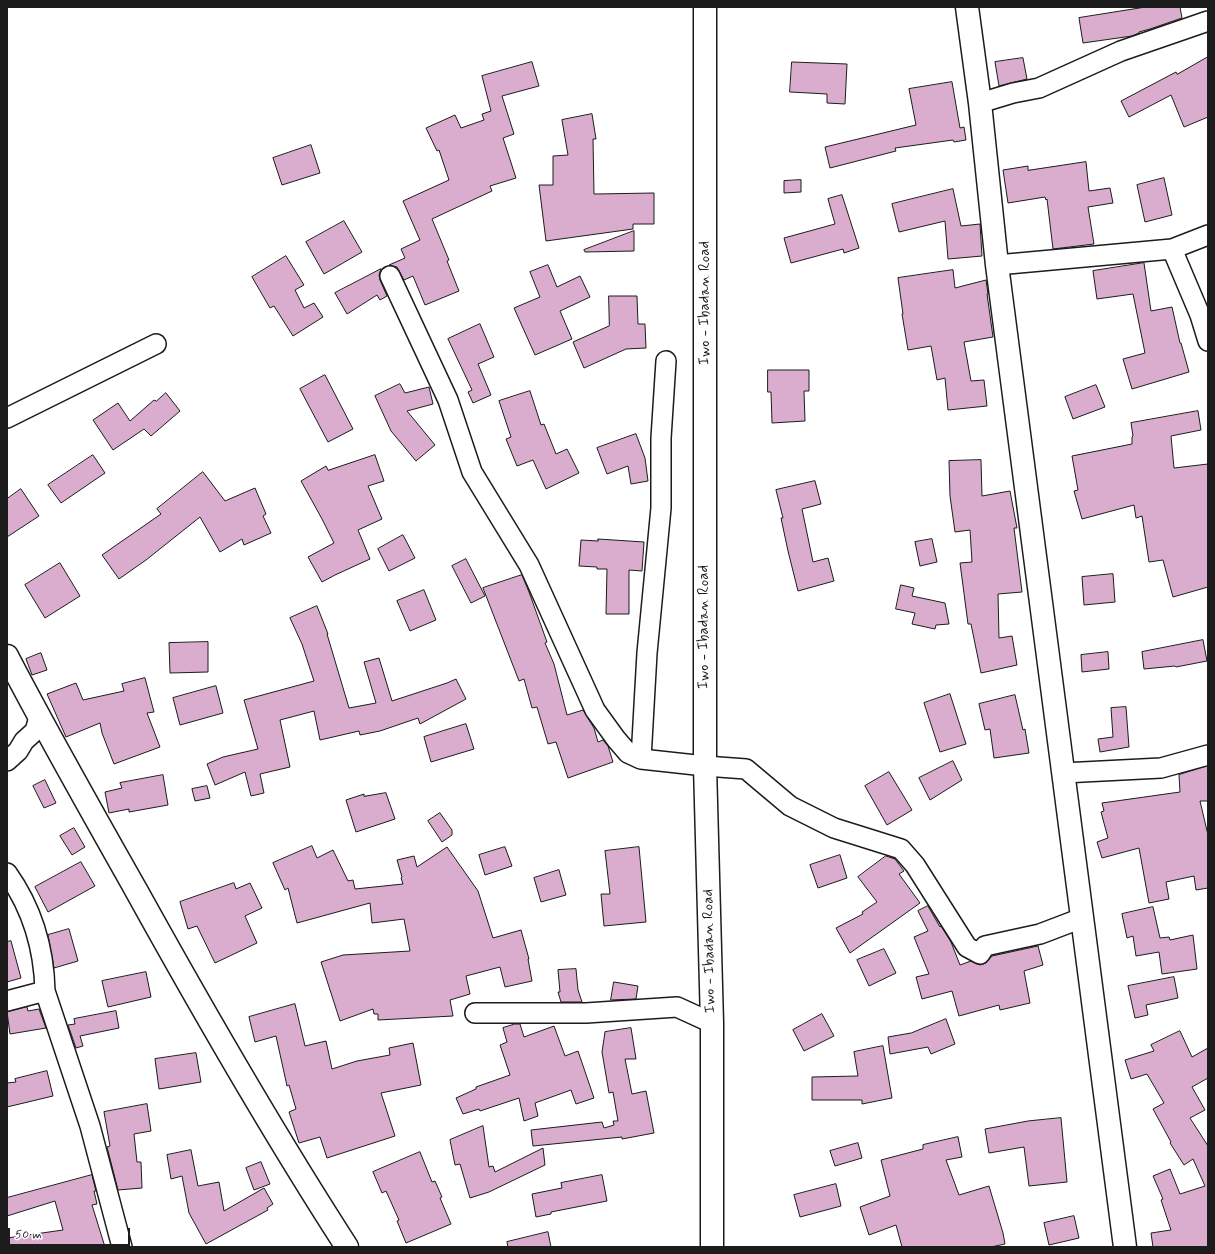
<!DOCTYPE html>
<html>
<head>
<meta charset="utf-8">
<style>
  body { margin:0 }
  #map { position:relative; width:1215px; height:1254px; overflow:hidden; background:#fff; font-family:Mynerve,sans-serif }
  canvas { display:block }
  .frame { position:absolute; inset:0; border:8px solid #1c1c1c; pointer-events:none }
  .scale { position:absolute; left:8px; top:1228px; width:122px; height:18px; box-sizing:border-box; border:2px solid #1c1c1c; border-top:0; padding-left:5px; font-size:12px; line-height:14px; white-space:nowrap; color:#1c1c1c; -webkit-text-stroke:3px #fff; paint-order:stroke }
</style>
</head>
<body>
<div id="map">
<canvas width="1215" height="1254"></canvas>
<div class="frame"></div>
<div class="scale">50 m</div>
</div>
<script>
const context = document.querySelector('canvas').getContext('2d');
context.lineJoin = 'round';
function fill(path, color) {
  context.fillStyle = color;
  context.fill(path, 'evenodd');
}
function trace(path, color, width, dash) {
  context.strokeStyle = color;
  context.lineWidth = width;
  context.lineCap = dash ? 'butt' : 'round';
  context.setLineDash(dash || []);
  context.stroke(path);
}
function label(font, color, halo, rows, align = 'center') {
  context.font = font + ' Mynerve,sans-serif';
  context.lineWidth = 3;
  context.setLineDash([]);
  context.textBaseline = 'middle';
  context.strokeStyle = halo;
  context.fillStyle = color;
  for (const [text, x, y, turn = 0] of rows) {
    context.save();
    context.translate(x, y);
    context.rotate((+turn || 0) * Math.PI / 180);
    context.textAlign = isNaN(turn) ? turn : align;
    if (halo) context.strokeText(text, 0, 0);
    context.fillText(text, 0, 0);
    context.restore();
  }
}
const building = new Path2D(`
  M 1146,7 L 1180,7 L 1182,18 L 1150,29 L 1139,32 L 1139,33 L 1132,36 L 1083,43 L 1079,18 Z
  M 1208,57 L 1208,117 L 1184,127 L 1171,95 L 1129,117 L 1121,101 L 1176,72 L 1177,74 Z
  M 1023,58 L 1027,79 L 999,86 L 995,62 Z
  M 532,62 L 539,86 L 502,96 L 514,134 L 503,138 L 516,178 L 490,186 L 492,191 L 432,219 L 449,260 L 447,261 L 459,291 L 425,305 L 413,276 L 404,280 L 397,267 L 389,265 L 405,258 L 401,249 L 420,240 L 403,201 L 449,180 L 439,150 L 437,151 L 426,128 L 455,115 L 461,128 L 484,120 L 482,114 L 491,111 L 482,76 Z
  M 792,62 L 847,64 L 845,104 L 827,103 L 827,94 L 790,92 Z
  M 952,82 L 960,128 L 964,127 L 966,140 L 954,142 L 953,140 L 895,148 L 896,151 L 830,168 L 825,147 L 916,125 L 909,89 Z
  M 592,114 L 596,139 L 593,139 L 594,194 L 654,193 L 654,224 L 633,224 L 633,229 L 546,241 L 539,185 L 553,185 L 553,156 L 568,155 L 562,120 Z
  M 311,145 L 320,173 L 282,185 L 273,158 Z
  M 1086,162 L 1089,191 L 1110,188 L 1113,203 L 1088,207 L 1094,244 L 1053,249 L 1047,199 L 1046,200 L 1045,197 L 1008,203 L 1003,170 L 1028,166 L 1028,170 Z
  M 1164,178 L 1172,215 L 1145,222 L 1137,185 Z
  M 801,180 L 801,192 L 784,193 L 784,181 Z
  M 953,189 L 961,226 L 980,224 L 982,256 L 948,259 L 945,221 L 899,232 L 892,204 Z
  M 842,195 L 859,248 L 844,253 L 843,249 L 791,263 L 784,238 L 835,224 L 828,199 Z
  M 344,221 L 362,252 L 324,274 L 306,242 Z
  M 634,231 L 634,251 L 585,252 L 584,250 Z
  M 286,256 L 304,285 L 295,290 L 304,308 L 314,303 L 323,317 L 293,336 L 274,306 L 270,308 L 252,277 Z
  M 1144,263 L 1151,311 L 1172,307 L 1180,343 L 1181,343 L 1189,372 L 1132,389 L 1123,359 L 1145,353 L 1133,294 L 1097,299 L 1093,271 Z
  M 548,265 L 557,287 L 580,276 L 590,297 L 560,311 L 572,339 L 535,355 L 514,308 L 540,297 L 530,272 Z
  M 381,269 L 379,275 L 380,280 L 387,296 L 380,300 L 377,295 L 347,314 L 335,293 Z
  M 953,270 L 955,288 L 986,280 L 988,294 L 987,294 L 993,337 L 964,342 L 971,381 L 984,380 L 987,406 L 948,410 L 945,378 L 937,380 L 931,346 L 908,350 L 902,314 L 903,314 L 898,278 Z
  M 609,296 L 637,296 L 638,324 L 645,324 L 646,348 L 626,349 L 584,368 L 573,342 L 609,326 Z
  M 480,324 L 494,357 L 478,364 L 491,395 L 473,403 L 468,392 L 472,390 L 448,339 Z
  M 768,370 L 809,370 L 809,391 L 804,391 L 805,421 L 772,423 L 771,392 L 768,392 Z
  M 325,375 L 353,429 L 328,442 L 300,389 Z
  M 400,384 L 405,393 L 429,387 L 433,404 L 407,411 L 435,445 L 416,461 L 391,431 L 375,396 Z
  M 1096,385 L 1105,407 L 1073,419 L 1065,397 Z
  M 530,391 L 541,425 L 544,424 L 556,454 L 567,449 L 579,473 L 546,489 L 533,460 L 517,466 L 506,439 L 511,437 L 499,401 Z
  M 166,393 L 180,411 L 151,436 L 144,429 L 113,450 L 93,420 L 118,403 L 130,421 L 154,400 L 156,401 Z
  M 1198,411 L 1201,430 L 1171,436 L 1174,468 L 1208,464 L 1208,587 L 1173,597 L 1163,560 L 1149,562 L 1142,516 L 1136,518 L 1134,505 L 1082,519 L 1074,491 L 1078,490 L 1072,456 L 1132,444 L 1132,437 L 1133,436 L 1131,423 Z
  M 636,434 L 645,458 L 648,481 L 631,484 L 628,466 L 607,474 L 597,448 Z
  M 93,455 L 105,473 L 61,503 L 48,485 Z
  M 375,455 L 384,481 L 368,486 L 382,519 L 358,530 L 370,559 L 335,575 L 322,582 L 308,557 L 334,543 L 322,519 L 301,481 L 326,466 L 328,470 Z
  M 981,460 L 982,496 L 1010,491 L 1017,528 L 1014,528 L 1022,592 L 998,594 L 999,638 L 1012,636 L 1017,665 L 981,673 L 971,624 L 968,624 L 960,563 L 972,562 L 970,530 L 955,532 L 950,496 L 949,461 Z
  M 203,472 L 225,501 L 255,488 L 266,514 L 263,516 L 271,533 L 244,545 L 242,539 L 220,552 L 200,517 L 146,560 L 119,579 L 102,555 L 161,514 L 157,509 Z
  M 815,481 L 821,504 L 802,509 L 813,562 L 828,558 L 834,581 L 798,591 L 788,551 L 781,518 L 783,518 L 776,490 Z
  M 21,489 L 39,516 L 7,537 L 7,499 Z
  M 403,535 L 415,558 L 389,571 L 378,549 Z
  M 598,539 L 644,542 L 642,571 L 629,570 L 629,614 L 606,614 L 607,569 L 597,569 L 597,567 L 579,566 L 581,540 L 598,541 Z
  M 932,539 L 937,562 L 920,566 L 915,542 Z
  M 466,559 L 485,596 L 471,603 L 452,566 Z
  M 60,563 L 80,596 L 45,618 L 25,585 Z
  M 1113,574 L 1115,602 L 1084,605 L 1082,577 Z
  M 522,575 L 529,592 L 547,642 L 545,643 L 554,664 L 567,715 L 583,710 L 594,728 L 598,742 L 603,740 L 608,746 L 613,762 L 568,778 L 556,742 L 548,744 L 537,707 L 532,708 L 524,679 L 519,681 L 483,588 Z
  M 901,585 L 914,588 L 912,596 L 945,603 L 949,624 L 936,625 L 935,629 L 912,624 L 915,613 L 896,609 Z
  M 424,590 L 436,620 L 410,631 L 397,601 Z
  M 317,606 L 328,634 L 327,634 L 349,708 L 376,703 L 364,662 L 379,658 L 392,701 L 447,683 L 456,679 L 466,699 L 420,724 L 418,718 L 380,731 L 360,735 L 359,731 L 320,740 L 314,711 L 280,720 L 290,767 L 260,774 L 264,793 L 251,796 L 245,772 L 215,785 L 207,764 L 223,757 L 258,749 L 244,700 L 314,681 L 302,644 L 290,618 Z
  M 1203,640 L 1207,661 L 1176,667 L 1175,666 L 1144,669 L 1142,652 Z
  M 208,642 L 208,672 L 170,673 L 169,643 Z
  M 1108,652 L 1109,669 L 1082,672 L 1081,655 Z
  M 41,653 L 47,670 L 32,675 L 26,659 Z
  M 145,678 L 154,712 L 147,713 L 160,747 L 114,764 L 102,733 L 100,723 L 66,737 L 47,694 L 76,683 L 83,700 L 124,691 L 122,684 Z
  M 216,686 L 223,713 L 180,725 L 173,698 Z
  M 950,694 L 966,744 L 940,752 L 924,703 Z
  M 1015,695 L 1023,730 L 1025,729 L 1029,753 L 994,758 L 990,729 L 985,730 L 979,704 Z
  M 1126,707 L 1129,747 L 1100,752 L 1098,739 L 1113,737 L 1111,708 Z
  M 466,724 L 474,749 L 431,762 L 424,737 Z
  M 953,761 L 962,780 L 930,800 L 919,778 Z
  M 1208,766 L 1208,801 L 1200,801 L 1208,835 L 1208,888 L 1196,890 L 1194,876 L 1166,882 L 1169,899 L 1149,903 L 1139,848 L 1102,858 L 1097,842 L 1108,838 L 1101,812 L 1104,811 L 1102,803 L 1180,792 L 1179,775 Z
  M 889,772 L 912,810 L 887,825 L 865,786 Z
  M 163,775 L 168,805 L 129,812 L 129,809 L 109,813 L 105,792 L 122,788 L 120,783 Z
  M 45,780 L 56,803 L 44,808 L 33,786 Z
  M 207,786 L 210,798 L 195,801 L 192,789 Z
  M 386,793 L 395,819 L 356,832 L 346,800 L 364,794 L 364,796 Z
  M 440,813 L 452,830 L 452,835 L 442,842 L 428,821 Z
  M 74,828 L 85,847 L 72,855 L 60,836 Z
  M 312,846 L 317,858 L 333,850 L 348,881 L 353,880 L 355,889 L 403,884 L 401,878 L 402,877 L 397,860 L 414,856 L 417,867 L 447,847 L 478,891 L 493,938 L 521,930 L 529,959 L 528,959 L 532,981 L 505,987 L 500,967 L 466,976 L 470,994 L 450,1000 L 453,1016 L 378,1020 L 378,1014 L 374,1014 L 373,1009 L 340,1021 L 321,962 L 343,955 L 410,951 L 404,919 L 372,923 L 370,903 L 297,923 L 288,888 L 285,890 L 273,863 Z
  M 505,847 L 512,866 L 485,875 L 479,855 Z
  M 639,847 L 646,922 L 604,926 L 601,894 L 610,894 L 605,851 Z
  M 840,855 L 847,878 L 818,888 L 810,865 Z
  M 886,856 L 895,859 L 904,871 L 899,874 L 920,903 L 850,953 L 836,928 L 863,914 L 862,912 L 877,902 L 858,877 Z
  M 81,862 L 95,886 L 48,912 L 35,887 Z
  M 559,870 L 566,895 L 541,902 L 534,878 Z
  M 234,883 L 236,889 L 250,883 L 262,908 L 245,916 L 257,943 L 215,963 L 197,926 L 188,929 L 180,902 Z
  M 928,906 L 940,927 L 941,926 L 951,942 L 960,965 L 971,961 L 980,965 L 986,963 L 992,956 L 1038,946 L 1043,965 L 1024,971 L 1030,1003 L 1000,1010 L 999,1005 L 959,1016 L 952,991 L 922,999 L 916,977 L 929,974 L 914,937 L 928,931 L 918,911 Z
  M 1153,907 L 1160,938 L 1169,937 L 1170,940 L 1193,935 L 1197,969 L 1162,974 L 1159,952 L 1136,956 L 1133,936 L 1127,938 L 1122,914 Z
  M 69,929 L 78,961 L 54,968 L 48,935 Z
  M 11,941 L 21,978 L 7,982 L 7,942 Z
  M 884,949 L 896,973 L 869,986 L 857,960 Z
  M 576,969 L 578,990 L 582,1002 L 561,1002 L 558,992 L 560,992 L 558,970 Z
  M 146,972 L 151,997 L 108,1007 L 102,981 Z
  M 1174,977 L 1178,998 L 1146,1005 L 1148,1015 L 1135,1018 L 1128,986 Z
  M 614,982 L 638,986 L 636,999 L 611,1000 Z
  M 295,1004 L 305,1046 L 326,1041 L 332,1069 L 357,1061 L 390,1055 L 389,1048 L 413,1043 L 421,1085 L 381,1093 L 395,1136 L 327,1158 L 320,1137 L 299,1143 L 289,1112 L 296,1109 L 289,1085 L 287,1086 L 276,1036 L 255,1042 L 249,1017 Z
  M 27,1007 L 28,1011 L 39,1009 L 46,1028 L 10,1034 L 7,1012 Z
  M 116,1011 L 119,1028 L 80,1036 L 83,1046 L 76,1048 L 68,1025 L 75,1024 L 74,1019 Z
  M 822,1014 L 834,1036 L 804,1051 L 793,1030 Z
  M 946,1019 L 955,1044 L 931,1054 L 928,1047 L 890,1054 L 888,1037 L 911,1033 Z
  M 515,1024 L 520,1024 L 524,1037 L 554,1026 L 565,1056 L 578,1051 L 594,1098 L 576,1104 L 571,1090 L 535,1103 L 538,1116 L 524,1121 L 519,1098 L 480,1111 L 479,1109 L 463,1114 L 456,1098 L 476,1089 L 476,1087 L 510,1075 L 500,1045 L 507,1042 L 503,1028 Z
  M 631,1028 L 636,1059 L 625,1059 L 632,1094 L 646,1091 L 654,1133 L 622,1139 L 622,1137 L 533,1146 L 531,1130 L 602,1122 L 604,1128 L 614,1125 L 613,1121 L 618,1121 L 613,1092 L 609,1093 L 602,1052 L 605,1032 Z
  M 1180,1031 L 1192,1057 L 1208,1048 L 1208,1078 L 1192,1087 L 1205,1110 L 1190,1118 L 1208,1146 L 1208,1247 L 1153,1247 L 1151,1233 L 1171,1230 L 1161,1200 L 1163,1199 L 1153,1176 L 1170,1169 L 1180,1194 L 1205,1186 L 1193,1159 L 1184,1165 L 1170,1143 L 1171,1142 L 1153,1109 L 1164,1103 L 1147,1074 L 1131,1079 L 1125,1060 L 1154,1051 L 1151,1045 Z
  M 883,1046 L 892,1098 L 862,1104 L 862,1100 L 812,1100 L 812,1077 L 858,1076 L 854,1052 Z
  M 196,1053 L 201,1082 L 159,1089 L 155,1059 Z
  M 47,1071 L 53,1096 L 7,1107 L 7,1083 L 16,1082 L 15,1079 Z
  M 147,1104 L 151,1131 L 134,1134 L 137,1162 L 141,1162 L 142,1188 L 118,1190 L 107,1147 L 110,1146 L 104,1112 Z
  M 1061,1118 L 1067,1182 L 1029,1186 L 1024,1147 L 989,1153 L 985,1129 L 1028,1121 Z
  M 483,1126 L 489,1167 L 493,1166 L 495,1172 L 543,1148 L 545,1165 L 489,1192 L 470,1198 L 460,1164 L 455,1165 L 450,1140 Z
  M 958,1137 L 962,1157 L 946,1160 L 959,1195 L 989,1186 L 1003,1233 L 1005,1244 L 991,1247 L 902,1247 L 896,1225 L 869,1235 L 860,1207 L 890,1196 L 881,1160 L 923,1149 L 923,1145 Z
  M 858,1143 L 862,1158 L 835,1166 L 830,1151 Z
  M 191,1150 L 198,1186 L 219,1182 L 224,1211 L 264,1188 L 273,1204 L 267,1208 L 268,1210 L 206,1244 L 189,1213 L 182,1176 L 171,1179 L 167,1155 Z
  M 420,1152 L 432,1182 L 435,1181 L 442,1197 L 440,1198 L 451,1224 L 406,1243 L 397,1221 L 399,1220 L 386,1191 L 382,1193 L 373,1172 Z
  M 261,1162 L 270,1184 L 254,1190 L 246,1168 Z
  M 92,1175 L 96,1191 L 94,1191 L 97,1204 L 92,1205 L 105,1247 L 7,1247 L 7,1238 L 63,1230 L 55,1201 L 7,1216 L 7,1198 Z
  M 602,1175 L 607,1201 L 551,1212 L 551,1214 L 536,1217 L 532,1194 L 562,1188 L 561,1183 Z
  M 836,1184 L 841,1206 L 800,1217 L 794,1195 Z
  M 1074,1216 L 1079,1238 L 1049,1245 L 1044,1223 Z
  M 548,1232 L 551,1247 L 508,1247 L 507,1242 Z`);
fill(building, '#daacce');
trace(building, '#1c1c1c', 1);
const street = new Path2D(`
  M 980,103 L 1013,93 L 1039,88 L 1121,51 L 1208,21
  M 1172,249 L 1200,315 L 1208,341
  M 997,265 L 1172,249 L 1208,235
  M 390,276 L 448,400 L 472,472 L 529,565 L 595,710 L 616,739 L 628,753 L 641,759 L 705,766 L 746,769 L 790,806 L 834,828 L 901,849 L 915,865 L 967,947 L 980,954 L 985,946 L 1040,934 L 1082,918
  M 7,418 L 156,344
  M 641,759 L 647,653 L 661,508 L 661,438 L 666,361
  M 7,761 L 18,751 L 24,741 L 35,731 L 39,717
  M 1063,773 L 1161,768 L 1208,755
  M 7,873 C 32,908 44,948 45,991 L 90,1126 L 122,1247
  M 7,1001 L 45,991
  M 475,1013 L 586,1013 L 677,1007 L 712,1023`);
const secondary = new Path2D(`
  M 967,7 L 980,103 L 997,265 L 1125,1247
  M 7,656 C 48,735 92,812 136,890 C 203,1011 272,1131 347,1247`);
const primary = new Path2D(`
  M 705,7 L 705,766 L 712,1023 L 712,1247`);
trace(street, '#1c1c1c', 22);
trace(secondary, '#1c1c1c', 25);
trace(primary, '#1c1c1c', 25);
trace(street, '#fff', 19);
trace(secondary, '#fff', 22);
trace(primary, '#fff', 22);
label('15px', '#1c1c1c', '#fff', [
  ["Iwo - Ibadan Road",706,303,-90],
  ["Iwo - Ibadan Road",705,627,-90],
  ["Iwo - Ibadan Road",710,951,-91]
]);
</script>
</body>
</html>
